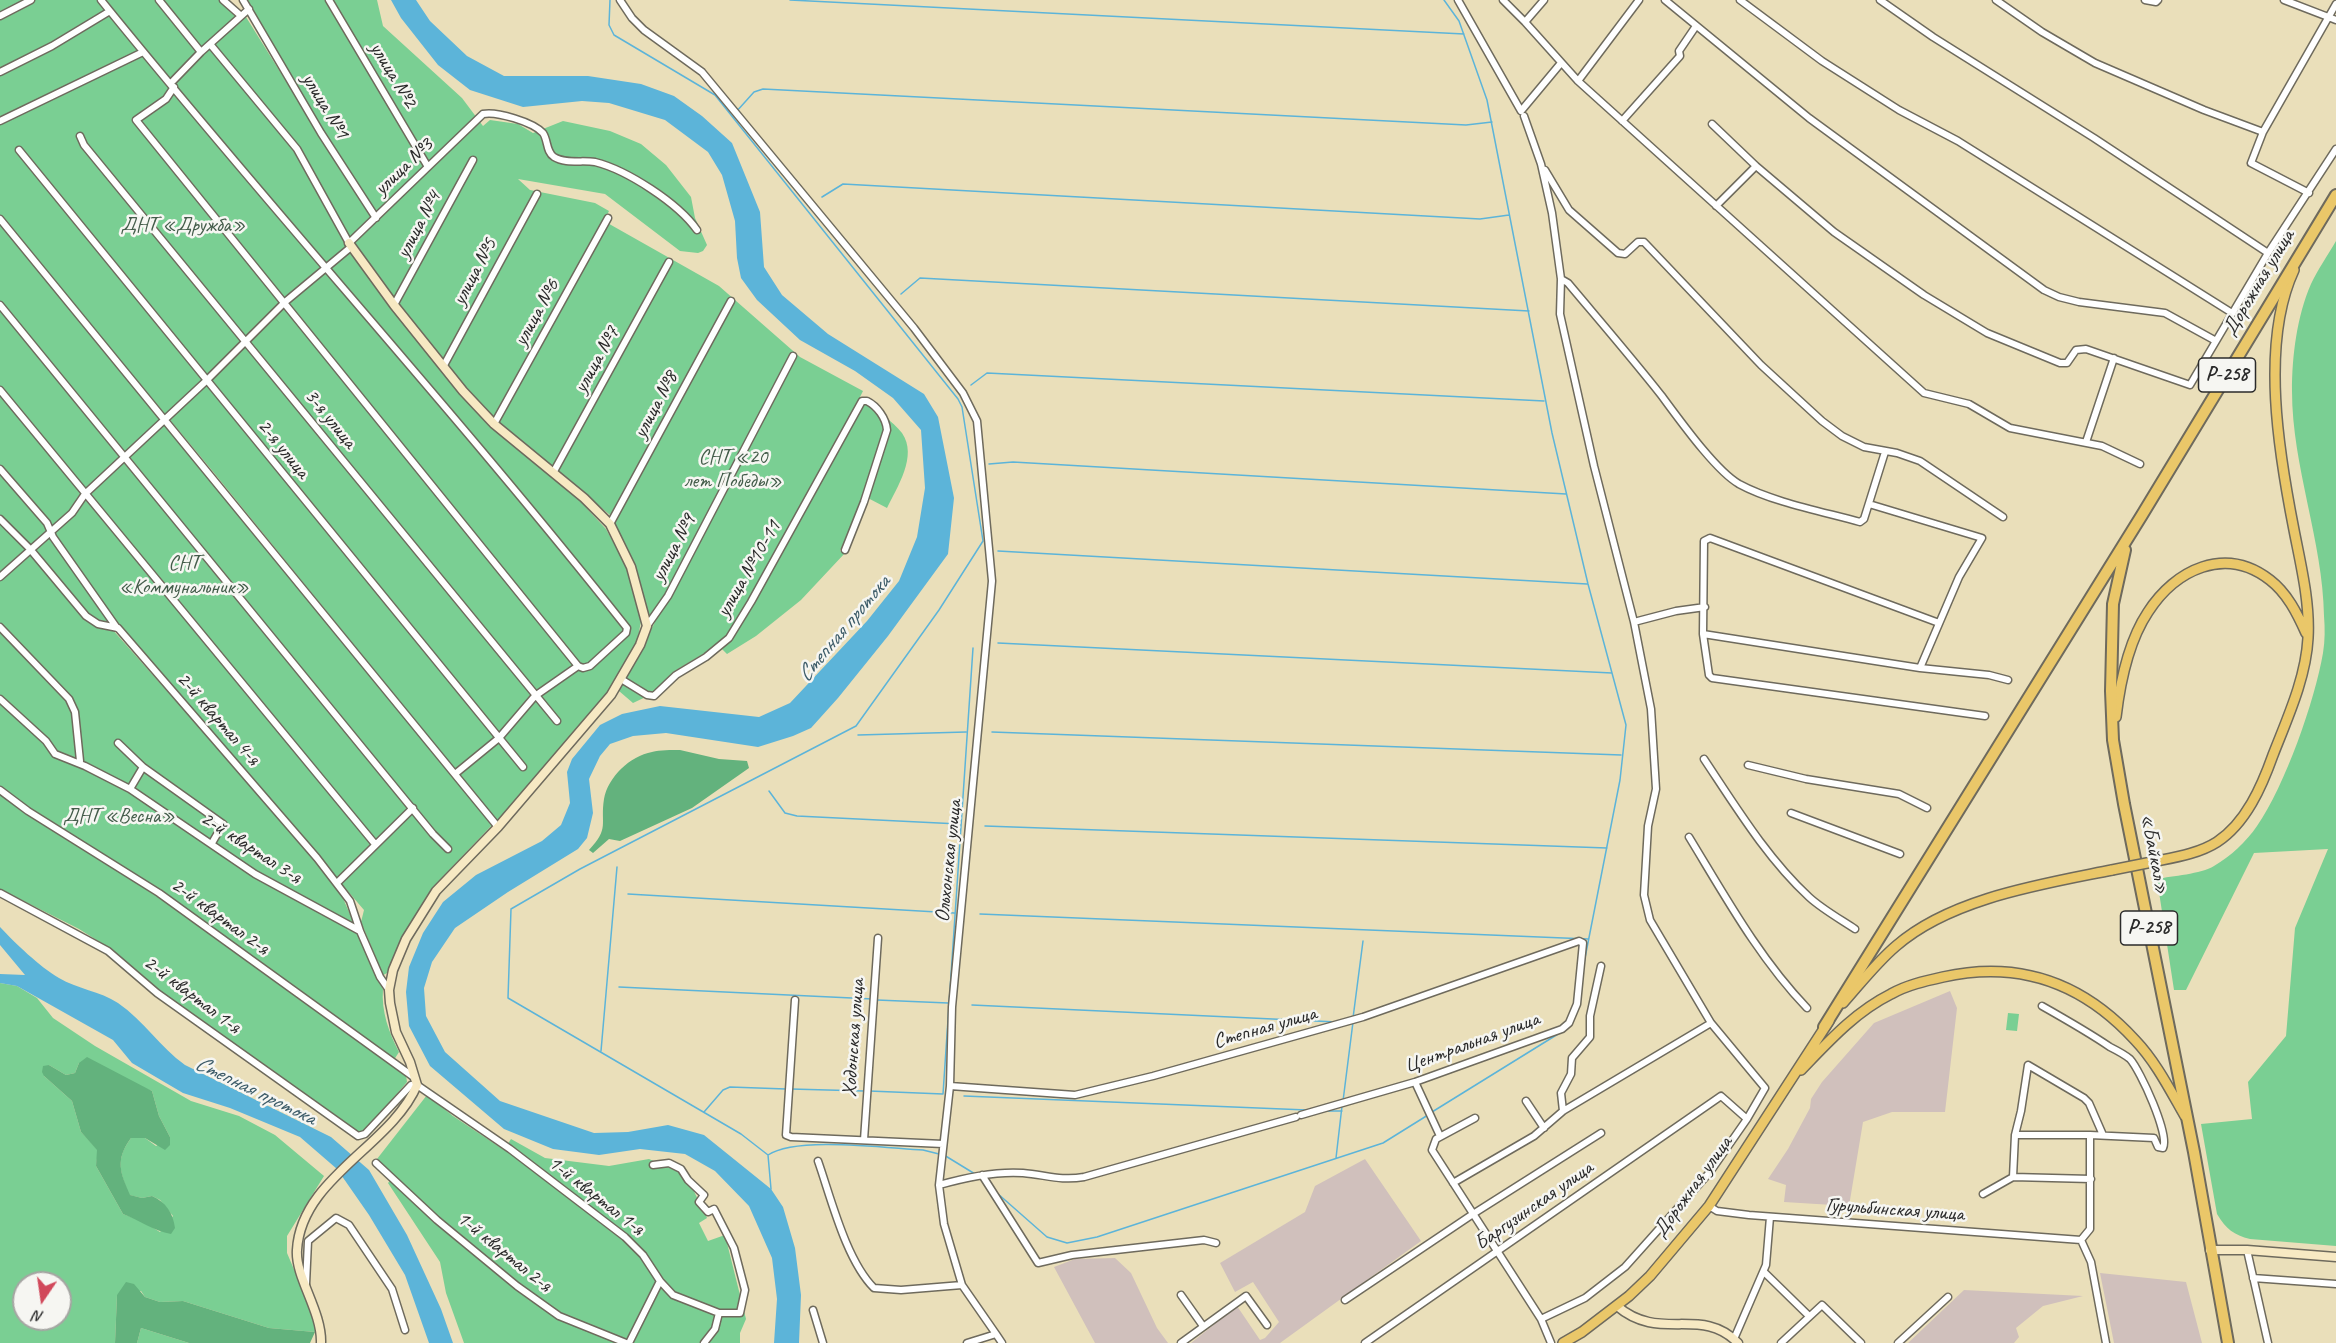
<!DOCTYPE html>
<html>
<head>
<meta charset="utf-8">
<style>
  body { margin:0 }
  #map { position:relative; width:2336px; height:1343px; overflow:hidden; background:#eadfba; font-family:Caveat,sans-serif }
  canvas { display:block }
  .north { position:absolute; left:12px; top:1271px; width:60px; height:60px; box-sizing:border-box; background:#f6f6f2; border:2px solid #a5a5a2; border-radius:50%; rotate:193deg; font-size:16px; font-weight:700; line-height:24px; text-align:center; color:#2b2b2b }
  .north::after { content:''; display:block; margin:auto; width:21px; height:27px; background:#d1495b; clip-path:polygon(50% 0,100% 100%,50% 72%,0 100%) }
</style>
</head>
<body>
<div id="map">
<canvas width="2336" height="1343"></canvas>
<div class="north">N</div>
</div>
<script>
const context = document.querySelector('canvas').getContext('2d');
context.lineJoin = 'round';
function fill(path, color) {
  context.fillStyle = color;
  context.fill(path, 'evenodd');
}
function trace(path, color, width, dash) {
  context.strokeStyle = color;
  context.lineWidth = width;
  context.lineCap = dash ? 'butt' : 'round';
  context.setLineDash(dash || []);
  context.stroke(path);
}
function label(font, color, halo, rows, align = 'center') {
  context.font = font + ' Caveat,sans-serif';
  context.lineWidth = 5;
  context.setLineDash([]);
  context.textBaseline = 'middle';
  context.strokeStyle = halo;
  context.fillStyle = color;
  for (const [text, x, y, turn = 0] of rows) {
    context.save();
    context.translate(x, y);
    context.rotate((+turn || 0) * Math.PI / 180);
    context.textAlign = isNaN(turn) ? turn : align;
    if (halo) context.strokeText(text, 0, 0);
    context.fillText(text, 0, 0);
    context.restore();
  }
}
fill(new Path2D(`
  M 1950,991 L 1957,1008 L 1945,1112 L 1892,1112 L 1863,1122 L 1849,1206 L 1784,1202 L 1786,1185 L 1768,1179 L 1788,1149 L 1810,1108 L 1811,1099 L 1822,1082 L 1874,1023 Z
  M 1365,1159 L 1421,1241 L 1280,1343 L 1191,1343 L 1237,1306 L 1260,1340 L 1265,1338 L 1279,1322 L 1253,1282 L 1235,1292 L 1220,1263 L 1305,1212 L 1315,1186 Z
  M 1115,1258 L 1131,1273 L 1157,1328 L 1168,1343 L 1095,1343 L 1054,1267 L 1075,1259 Z
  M 2100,1273 L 2186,1282 L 2202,1343 L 2114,1343 Z
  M 1964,1290 L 2083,1296 L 2043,1306 L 2016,1328 L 2019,1337 L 2014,1343 L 1908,1343 Z`), '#d0c0bc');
fill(new Path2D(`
  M 0,0 L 99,0 L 164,73 L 105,0 L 228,0 L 223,4 L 240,21 L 246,17 L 317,131 L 321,126 L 245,0 L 377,0 L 383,26 L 462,98 L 483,126 L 490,120 L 518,124 L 533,133 L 563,121 L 610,131 L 641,144 L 666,165 L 691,197 L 695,218 L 707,245 L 703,251 L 698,253 L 680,251 L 605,194 L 518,179 L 530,190 L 595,203 L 609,211 L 604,221 L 719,286 L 800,357 L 863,391 L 859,399 L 866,402 C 877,412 893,421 902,433 C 918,456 897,487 887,508 L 864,496 L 840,551 L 845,553 L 801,600 L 756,636 L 727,654 L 718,645 L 673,672 L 652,694 L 633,703 L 619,691 L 655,622 L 646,615 L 621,538 L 610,515 L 485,412 L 357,252 L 336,220 L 352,254 L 459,392 L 506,440 L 579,500 L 606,529 L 628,569 L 641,621 L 637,643 L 607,693 L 497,821 L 210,468 L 0,216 Z
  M 0,223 L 493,824 L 432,888 L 404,934 L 387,973 L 380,977 L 381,970 L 361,922 L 364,910 L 114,619 L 55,535 L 0,466 Z
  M 2336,241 L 2336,1246 L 2250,1239 C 2234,1235 2226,1229 2217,1214 L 2201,1124 L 2252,1119 L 2248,1082 L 2286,1036 L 2295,928 L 2328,849 L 2254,853 L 2186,990 L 2174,990 L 2157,879 C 2172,876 2201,874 2214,866 C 2231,856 2246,842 2257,826 C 2285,786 2315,700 2323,653 C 2325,641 2325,628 2324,616 C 2323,541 2292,467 2292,391 C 2292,356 2297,316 2311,284 C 2318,269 2328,255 2336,241 Z
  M 0,473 L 49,530 L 47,534 C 70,563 100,593 112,629 L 316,859 L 342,896 L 383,989 C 381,1011 389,1033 399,1052 L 392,1063 C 399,1068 407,1073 407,1082 L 368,1128 L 361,1132 L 357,1131 L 158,990 L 114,951 L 79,929 L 0,889 Z
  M 0,983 L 17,986 L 37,998 L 53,1018 L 95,1046 L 191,1101 L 239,1116 L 275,1135 L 324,1176 L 287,1236 L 287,1253 L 316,1321 L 315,1332 L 269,1328 L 183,1301 L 160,1302 L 145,1297 L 141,1291 L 117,1295 L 115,1343 L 0,1343 ZM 79,1063 L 152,1091 L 159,1116 L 170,1137 L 156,1146 L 145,1138 L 131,1138 C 115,1160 120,1171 129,1195 L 142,1198 L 152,1196 L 160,1200 L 173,1216 L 160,1232 L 142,1221 L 123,1214 L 96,1166 L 98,1150 L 81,1132 L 72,1101 L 44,1076 L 49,1065 L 66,1075 L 75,1073 ZM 24,1283 L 60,1283 L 60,1319 L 24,1319 Z
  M 2008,1013 L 2019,1014 L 2017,1031 L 2006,1030 Z
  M 427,1095 L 453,1116 L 504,1150 L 511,1139 L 545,1158 L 609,1166 L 649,1159 L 686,1175 L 707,1218 L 699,1223 L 708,1241 L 725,1235 L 746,1319 L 740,1333 L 740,1343 L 464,1343 L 446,1293 L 440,1262 L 388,1183 L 394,1176 L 377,1159 Z
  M 141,1328 L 189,1343 L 137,1343 Z`), '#7acf93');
fill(new Path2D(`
  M 680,750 L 719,759 L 747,761 L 749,768 L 692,808 L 620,841 L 609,839 L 593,853 L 589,850 C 610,828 600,824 604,799 C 608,777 630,756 652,752 C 660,750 671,750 680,750 Z
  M 87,1057 L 152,1091 L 159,1116 L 170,1137 L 170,1145 L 165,1150 L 145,1138 L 131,1138 C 115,1160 120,1172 130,1195 L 142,1198 L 152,1196 C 166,1202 173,1213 175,1228 L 171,1234 C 154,1231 139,1220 123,1214 L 96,1166 L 97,1150 L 81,1132 L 72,1101 L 44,1076 L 42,1072 L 43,1066 L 49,1065 L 66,1075 L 75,1073 L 79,1063 Z
  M 126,1282 L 134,1284 L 145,1297 L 160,1302 L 183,1301 L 269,1328 L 315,1332 L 310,1343 L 189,1343 L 141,1328 L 137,1343 L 115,1343 L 117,1295 Z`), '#63b27d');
fill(new Path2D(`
  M 391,0 L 416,0 L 430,21 L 467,56 L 504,76 L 588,76 L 641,84 L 674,96 L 702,116 L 732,143 L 760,212 L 764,267 L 782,295 L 828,334 L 924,394 L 938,417 L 954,498 L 948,554 L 888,636 L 838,698 L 811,728 L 793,736 L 758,747 L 666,733 L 633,736 L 610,744 L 600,756 L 589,779 L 593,813 L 587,838 L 578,849 L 508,892 L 455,928 L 432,962 L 424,988 L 426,1016 L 445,1052 L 500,1101 L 594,1133 L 628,1132 L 668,1125 L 704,1135 L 771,1189 L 783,1207 L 795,1248 L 801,1295 L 799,1343 L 774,1343 L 777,1299 L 772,1258 L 749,1206 L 715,1171 L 685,1154 L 640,1149 L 599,1155 L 553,1149 L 504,1129 L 430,1066 L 409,1026 L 406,992 L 409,967 L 423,933 L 443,902 L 476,875 L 542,841 L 561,825 L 570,803 L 567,772 L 572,759 L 600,725 L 622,714 L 660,706 L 759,717 L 790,703 L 867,621 L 899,581 L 917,537 L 925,488 L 921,430 L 893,398 L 855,371 L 800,340 L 757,300 L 741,278 L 737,258 L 735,221 L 722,175 L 708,152 L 665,120 L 609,103 L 582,101 L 523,107 L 470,90 L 438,65 L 401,18 Z
  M 0,927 C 15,943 40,967 59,978 C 77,989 100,991 118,1003 C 144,1021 160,1047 185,1065 L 331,1137 L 369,1170 L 407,1235 L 441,1309 L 453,1343 L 429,1343 L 405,1275 L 369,1215 L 337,1169 L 300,1137 L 230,1108 L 183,1093 L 132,1063 L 113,1040 L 17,986 L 0,983 L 0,974 L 25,975 L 0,945 Z`), '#5cb4d9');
trace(new Path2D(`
  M 610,0 L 609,25 L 614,35 L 715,95 L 958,399 L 962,407 L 983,541 L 939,610 L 856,726 L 580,869 L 511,909 L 508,998 L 741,1134 L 768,1155 L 771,1189
  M 790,0 L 1464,34
  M 1444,0 L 1459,21 L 1487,100 L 1552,433 L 1588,584 L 1626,725 L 1620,780 L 1584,963
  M 736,112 L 754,92 L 763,89 L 1466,125 L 1492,122
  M 822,197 L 843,184 L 1480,219 L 1509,215
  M 901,294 L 920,278 L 1529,311
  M 971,385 L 987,373 L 1544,401
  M 989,464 L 1013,462 L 1566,494
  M 998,551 L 1587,584
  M 998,643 L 1612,673
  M 992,732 L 1621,755
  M 858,735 L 966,732
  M 769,791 L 785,813 L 797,816 L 959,824
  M 985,826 L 1607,848
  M 628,894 L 954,913
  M 980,914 L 1588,939
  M 619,987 L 873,999
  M 877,1000 L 948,1003
  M 972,1005 L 1337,1022
  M 1353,1018 L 1363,941
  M 601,1051 L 617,867
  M 791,1089 L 864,1091
  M 869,1091 L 943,1094 L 973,648
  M 964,1096 L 1307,1110
  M 1343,1101 L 1353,1022
  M 1324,1111 L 1342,1111
  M 704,1112 L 723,1090 L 730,1087 L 786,1089
  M 1432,1112 L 1558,1034
  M 768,1155 C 796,1136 886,1148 923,1150 L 939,1154
  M 944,1155 L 975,1174
  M 1336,1158 L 1342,1106
  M 997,1193 L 1047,1237 L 1067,1243 L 1097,1237 L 1383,1143 L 1428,1115`), '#5cb4d9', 1.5);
const street = new Path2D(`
  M 101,0 C 273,213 458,414 627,628 L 626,633 L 590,666 L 583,668 L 578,666 L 535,696 L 499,738 L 455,774
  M 159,0 L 201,52
  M 223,0 L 240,15
  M 243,0 L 321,133 L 376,218
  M 329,0 L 428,167
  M 620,0 L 632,18 L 644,30 L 702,72 L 914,328 L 963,393 L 977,421 L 992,581 L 952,1007 L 950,1086 L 939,1185 L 944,1224 L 962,1285 L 996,1334
  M 1458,0 L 1521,111 L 1561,63
  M 1503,0 L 1525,22 L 1578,81 L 1924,393 L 1969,404 L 2010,428 L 2102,446 L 2140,464
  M 1665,0 L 1809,118 L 2044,290 L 2059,297 L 2079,302 L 2165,313 L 2216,341
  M 1740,0 L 1822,61 L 1899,110 L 1958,141 L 2232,313
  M 1880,0 L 1933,37 L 2094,138 L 2268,253
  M 1996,0 L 2042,32 L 2095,63 L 2204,110 L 2263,132
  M 2145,0 L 2156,2 L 2158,0
  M 2284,0 L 2336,20
  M 0,16 L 31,0
  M 1525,22 L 1544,0
  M 210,44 L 297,149 L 349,243 L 483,114 C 496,111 533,122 543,133 C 548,140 546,152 554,157 C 565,164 583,160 595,162 C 627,170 678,203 697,230
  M 0,72 L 52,46 L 110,11
  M 1578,81 L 1639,0
  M 171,83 L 201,52 L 249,9
  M 174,87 L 166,99 L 136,120 L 578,666
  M 1524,116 L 1541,164 L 1552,213 L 1561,279 L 1560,314 L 1594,466 L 1634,622 L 1651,709 L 1656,789 L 1648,826 L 1644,895 L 1650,920 L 1711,1023
  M 0,121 L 143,52
  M 1622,121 L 1680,56 L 1679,51 L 1696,26
  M 1712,124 L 1756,166 L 1834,232 L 1924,295 L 1987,333 L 2060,363 L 2067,363 L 2076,350 L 2086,349 L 2190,385 L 2268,253 L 2336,149
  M 80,136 L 84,145 L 557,721
  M 19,150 L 523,767
  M 1545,170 L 1569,210 L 1618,253 L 1625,254 L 1638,242 L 1644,242 L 1761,365 L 1822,421 L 1842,436 L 1864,447 L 1897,453 L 1920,461 L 2003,517
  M 2309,193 L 2251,163 L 2263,132 L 2336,4
  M 1716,206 L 1756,166
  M 0,219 L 498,827
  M 1561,279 L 1568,283 C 1599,320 1631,357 1661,395 C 1679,419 1715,470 1739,484 C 1772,502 1824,512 1860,522 L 1864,519 L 1885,452
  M 0,305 L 433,834 L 448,849
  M 394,305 L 473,160
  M 443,367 L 537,194
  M 0,390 L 375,844
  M 494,424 L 608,218
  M 2086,442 L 2114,358
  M 0,469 L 47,523 L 53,537 L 117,628
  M 553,473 L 669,262
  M 1869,504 L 1982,538 L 1959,577 L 1920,668
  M 0,519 L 30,549 L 86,616 L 98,624 L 118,628 L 317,858 L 350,901 L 360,931
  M 610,524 L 731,301
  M 0,577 L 72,513 L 85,494 L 206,381 L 285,302 L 351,247
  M 1634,622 L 1676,611 L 1705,607
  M 1939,623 L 1710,538 L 1704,541 L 1703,634 L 1709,675 L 1712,678 L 1985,716
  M 647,626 L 668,596 L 793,356
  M 0,627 L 69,699 L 75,712 L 80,761
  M 1703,634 L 1920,668 L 1989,675 L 2008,680
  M 621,679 L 647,695 L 654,696 L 676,675 L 706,657 L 729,638 L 751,602 L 862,401 L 867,401 C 877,406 886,418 887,430 L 864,502 L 845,550
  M 0,699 L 46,741 L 55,754 L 85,766 L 130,789 L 255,874 L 360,931 L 380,977 L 389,990
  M 118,743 L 143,767 L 223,824 L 212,843
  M 1704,759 C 1736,807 1767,858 1809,897 C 1822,909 1840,919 1855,929
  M 1748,765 L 1806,779 L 1899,794 L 1927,808
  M 130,789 L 143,767
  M 0,790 L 28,811 L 159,893 L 415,1078
  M 1791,813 L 1900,854
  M 1689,837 C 1725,896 1759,958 1807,1008
  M 337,883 L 413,808
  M 0,893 L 108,951 L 157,993 L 358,1136 L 365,1134 L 411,1085 L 417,1085 L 510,1149 L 625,1237 L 643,1255 L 660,1281 L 673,1295 L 719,1313 L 715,1329 L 704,1343
  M 795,1000 L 786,1135 L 791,1137 L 943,1144
  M 2042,1006 C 2065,1019 2088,1032 2110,1047 C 2116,1050 2124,1054 2130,1059 C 2140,1070 2170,1135 2163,1148 L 2158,1147 L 2154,1138 L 2090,1135 L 2090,1229 L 2081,1240
  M 1415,1082 L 1440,1136
  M 950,1086 L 1075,1095 L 1153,1076 L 1363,1017 L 1579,941 L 1583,943 L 1577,1004 L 1569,1023 L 1562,1029 L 1415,1082 L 1301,1115
  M 1526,1101 L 1544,1128
  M 1563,1111 L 1561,1093 L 1571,1074 L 1572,1058 L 1590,1037 L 1590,1016 L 1601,966
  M 1475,1118 L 1436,1139 L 1432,1150 L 1541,1319 L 1551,1343
  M 2015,1135 L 2021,1111 L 2028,1065 L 2084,1098 L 2089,1103 L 2103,1135
  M 864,1140 L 878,938
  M 818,1161 C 831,1198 846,1260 874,1288 L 901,1290 L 962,1285
  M 376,1163 L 437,1220 L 517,1286 L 559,1316 L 626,1343
  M 653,1165 L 669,1163 L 681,1169 L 688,1180 L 704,1195 L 699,1202 L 708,1212 L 714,1209 L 734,1248 L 745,1290 L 740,1313 L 719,1313
  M 982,1175 L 1038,1263 L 1072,1255 L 1204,1240 L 1216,1243
  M 2013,1177 L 2091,1179
  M 1453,1183 L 1534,1136 L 1563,1111 L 1711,1023 L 1765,1088 L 1747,1119
  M 939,1185 C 967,1177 995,1171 1023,1173 C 1046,1175 1061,1181 1084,1177 L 1296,1117
  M 1983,1194 L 2013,1177 L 2015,1135 L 2090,1135
  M 1709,1206 L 1717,1211 L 1749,1215 L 2081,1240
  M 2081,1240 L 2091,1262 L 2106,1343
  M 2247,1250 L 2268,1343
  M 1764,1272 L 1809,1316
  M 2253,1278 L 2336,1284
  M 306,1284 L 308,1241 L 336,1218 L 349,1225 L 392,1289 L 405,1330
  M 1181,1295 L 1203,1326
  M 1345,1300 L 1473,1214 L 1601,1133
  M 813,1310 L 823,1343
  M 1734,1339 L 1766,1265 L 1770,1217
  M 629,1343 L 660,1281
  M 967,1343 L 996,1334 L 1002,1343
  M 1181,1343 L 1246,1296 L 1267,1325
  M 1365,1343 L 1721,1096 L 1747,1119 L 1710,1172 L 1625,1267 L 1585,1298 L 1541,1319
  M 1781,1343 L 1822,1305 L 1861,1343
  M 1898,1343 L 1948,1297`);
const secondary = new Path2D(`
  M 2210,1250 L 2247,1250 L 2336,1257
  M 1617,1306 C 1660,1343 1701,1305 1738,1343
  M 321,1343 C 322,1311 295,1277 297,1250 C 301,1178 391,1146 417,1085 L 410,1062 L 396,1032 L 390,1003 L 389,990 L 393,970 L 406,939 L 436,891 L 498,827 L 611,695 L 640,645 L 647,626 L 631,567 L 610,524 L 584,498 L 494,424 L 463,391 L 394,305 L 349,243`);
const primary = new Path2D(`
  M 2116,717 C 2120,683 2128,642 2148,612 C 2175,570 2225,545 2270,580 C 2287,593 2297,613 2306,633
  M 2157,861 C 2177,857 2200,853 2217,842 C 2246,823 2262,786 2273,755 C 2287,719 2306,678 2308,638 C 2310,602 2301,566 2294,530 C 2279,454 2260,343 2294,270
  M 1843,1003 C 1860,984 1876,963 1896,946 C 1951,898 2043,884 2112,870
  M 1801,1070 C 1829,1041 1855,1012 1891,994 C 1907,985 1925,981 1943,977 C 2019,960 2082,982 2135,1040 C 2156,1062 2170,1090 2185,1116
  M 1563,1343 L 1582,1332 L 1629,1296 L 1650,1276 L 1709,1206 L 1829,1021`);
const highway = new Path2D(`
  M 2125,550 L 2113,604 L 2111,691 L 2113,740 L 2124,804 L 2194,1152 L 2228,1343
  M 1824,1027 L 2142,515 L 2336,195`);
trace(street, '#6e6a5d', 9);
trace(secondary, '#6e6a5d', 11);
trace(primary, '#6e6a5d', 12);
trace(highway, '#6e6a5d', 14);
trace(street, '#fff', 6);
trace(secondary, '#f7e9c3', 8);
trace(primary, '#eac769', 9);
trace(highway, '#eac769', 10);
const primaryBridge = new Path2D(`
  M 2112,870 L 2157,861`);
trace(primaryBridge, '#6e6a5d', 12, []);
trace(primaryBridge, '#eac769', 9);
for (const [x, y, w] of [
  [2227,375,57],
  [2149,928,57]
]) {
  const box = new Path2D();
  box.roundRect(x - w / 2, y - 17, w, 34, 4.5);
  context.fillStyle = '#f6f6f2';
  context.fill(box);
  trace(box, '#2b2b2b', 1.5);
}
label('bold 20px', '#2b2b2b', null, [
  ["Р-258",2227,375],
  ["Р-258",2149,928]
]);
label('21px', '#2b2b2b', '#f6f6f2', [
  ["улица №2",393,75,59],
  ["улица №1",325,106,59],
  ["улица №3",404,167,-44],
  ["улица №4",419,225,-62],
  ["улица №5",475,272,-62],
  ["Дорожная улица",2259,283,-59],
  ["улица №6",537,313,-61],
  ["улица №7",597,360,-61],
  ["улица №8",656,405,-62],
  ["3-я улица",330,419,51],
  ["2-я улица",283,449,51],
  ["улица №9",674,548,-62],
  ["улица №10-11",749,569,-60],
  ["2-й квартал 4-я",218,719,49],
  ["2-й квартал 3-я",251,848,33],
  ["«Байкал»",2154,854,79],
  ["Ольхонская улица",949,861,-84],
  ["2-й квартал 2-я",220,917,36],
  ["2-й квартал 1-я",192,995,37],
  ["Степная улица",1265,1028,-16],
  ["Ходонская улица",854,1038,-86],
  ["Центральная улица",1472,1043,-20],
  ["Дорожная улица",1693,1187,-54],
  ["1-й квартал 1-я",596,1196,38],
  ["Баргузинская улица",1534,1206,-35],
  ["Гурульбинская улица",1895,1210,4],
  ["1-й квартал 2-я",504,1252,39]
]);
label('21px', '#435c4a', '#f6f6f2', [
  ["ДНТ «Дружба»",183,225],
  ["СНТ «20",733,457],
  ["лет Победы»",733,481],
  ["СНТ",184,563],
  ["«Коммунальник»",184,587],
  ["ДНТ «Весна»",119,816]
]);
label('italic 22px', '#3c5b68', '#f6f6f2', [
  ["Степная протока",844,629,-50],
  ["Степная протока",255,1091,26]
]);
</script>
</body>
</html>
